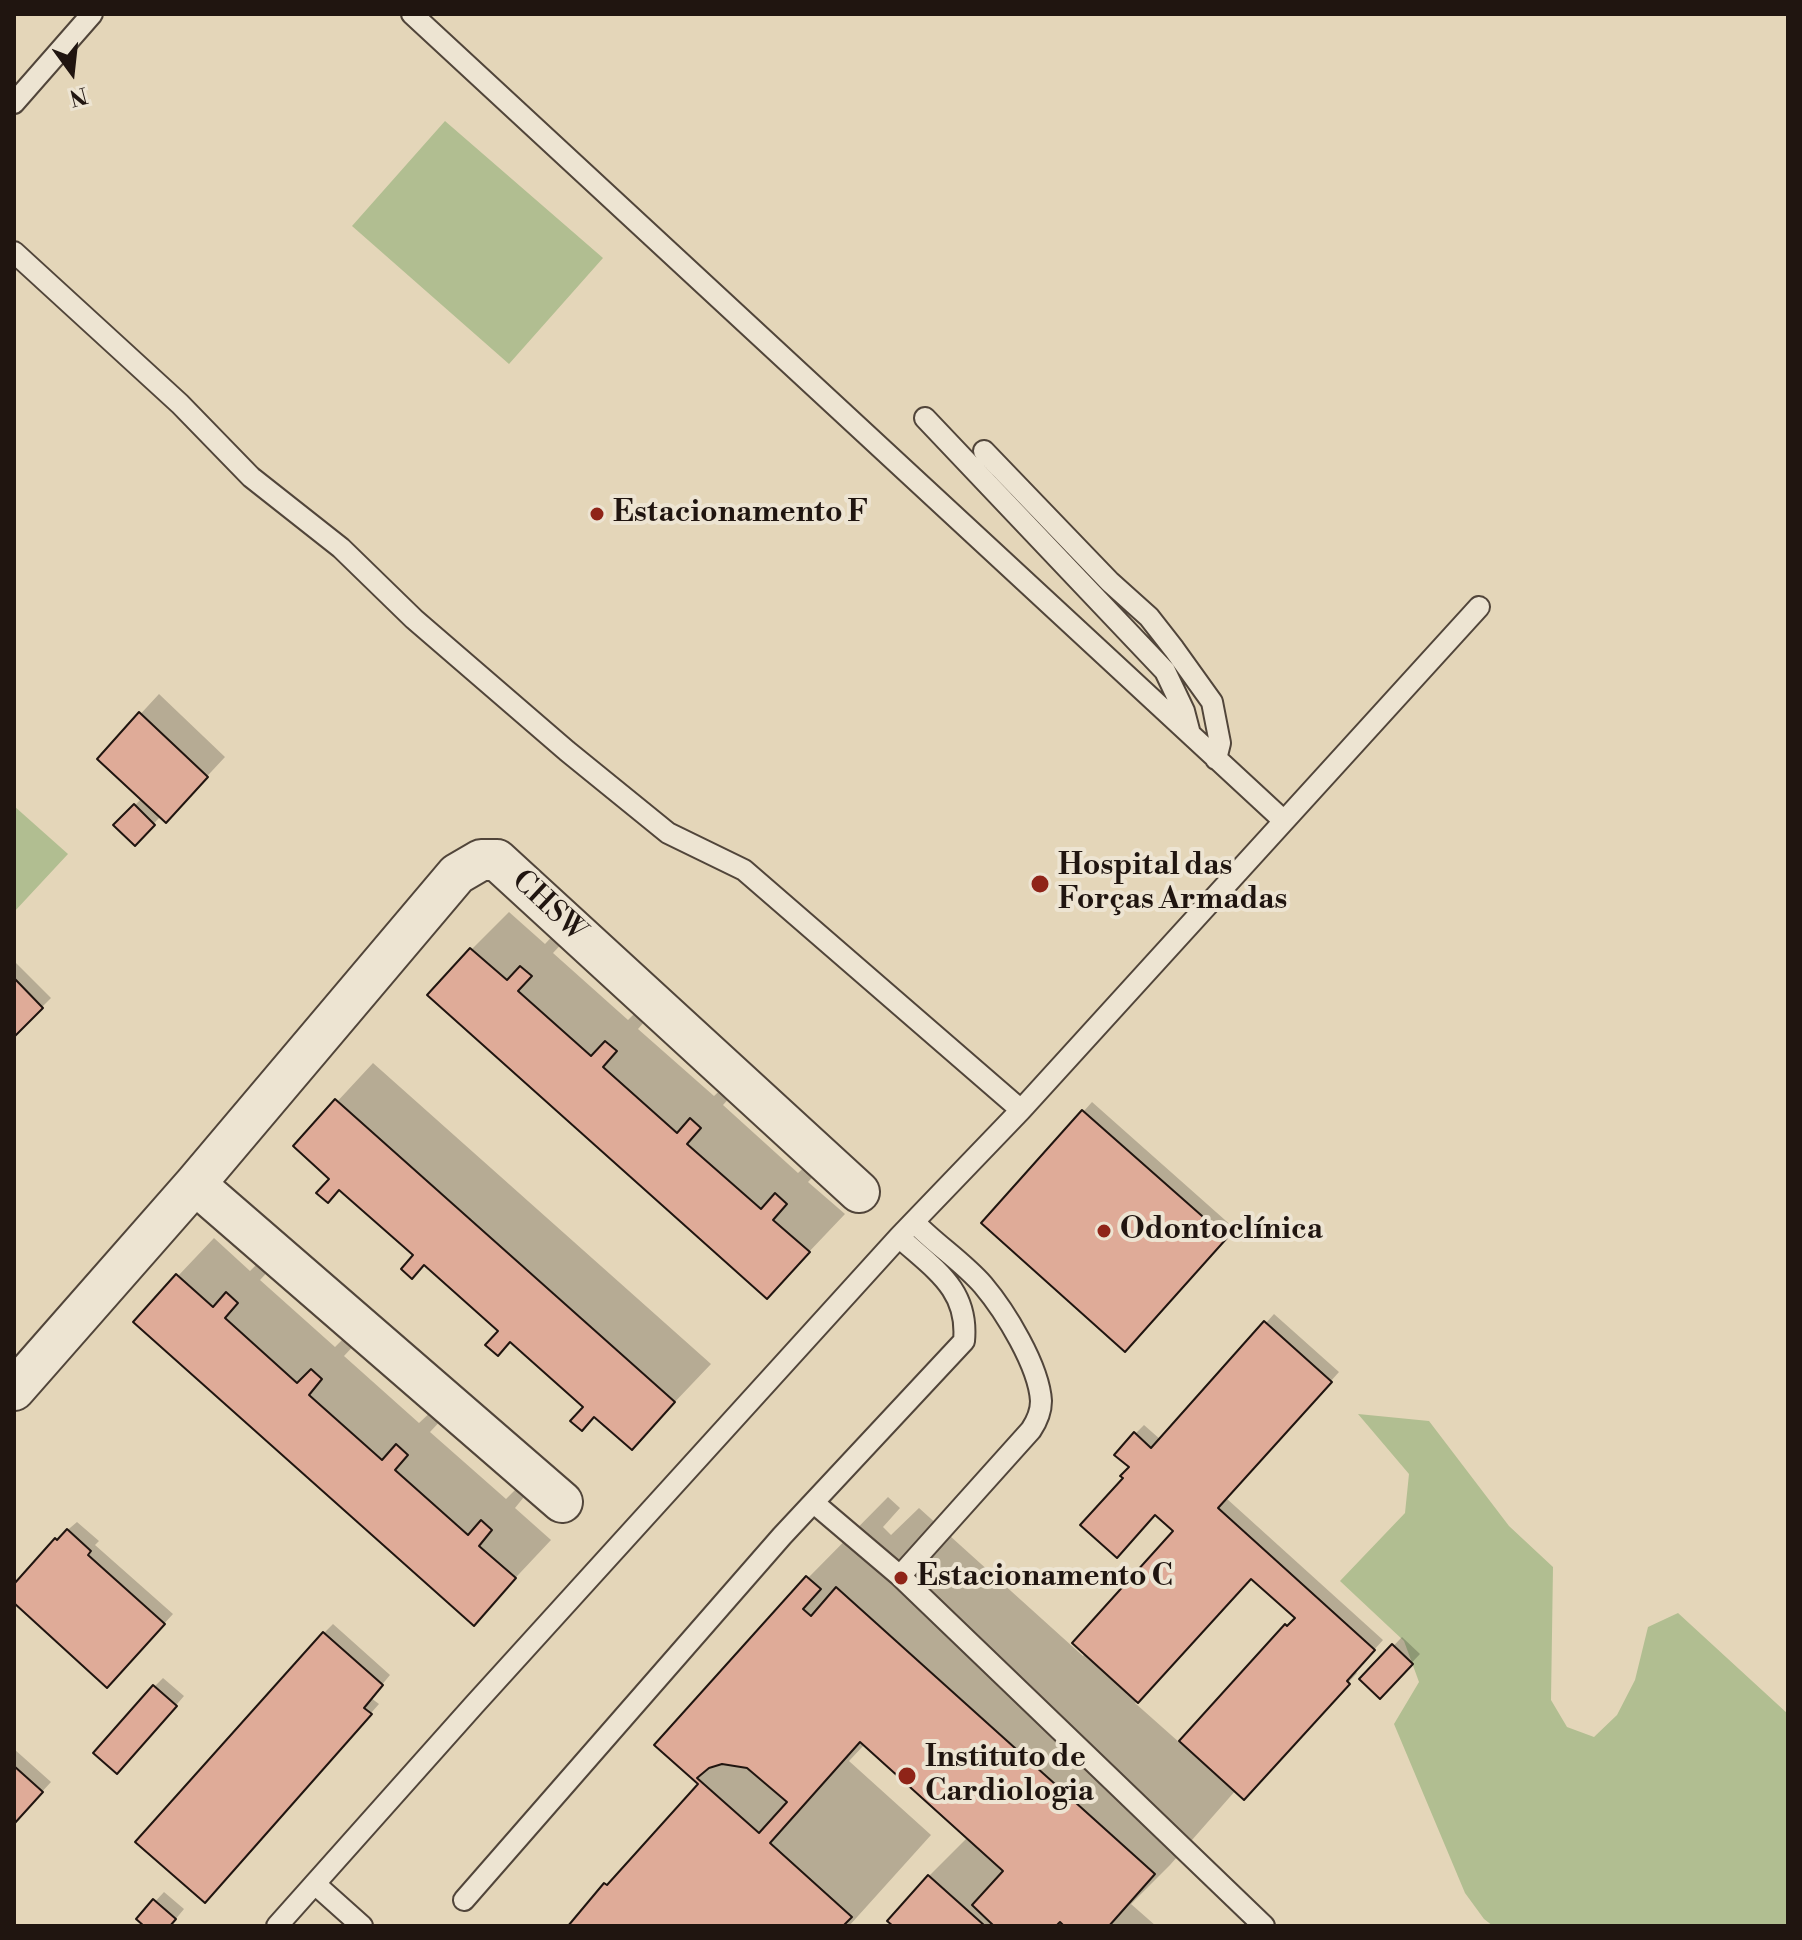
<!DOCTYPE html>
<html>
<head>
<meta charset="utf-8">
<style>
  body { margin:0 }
  #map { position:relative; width:1802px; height:1940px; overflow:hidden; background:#e4d6b9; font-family:"Libre Bodoni",serif }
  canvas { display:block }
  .frame { position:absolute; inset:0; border:16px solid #201510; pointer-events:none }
  .north { position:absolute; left:32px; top:32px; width:80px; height:80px; -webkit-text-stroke:6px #ede4d2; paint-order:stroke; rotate:165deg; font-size:22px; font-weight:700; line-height:32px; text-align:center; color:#201510 }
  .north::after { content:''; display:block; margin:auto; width:28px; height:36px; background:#201510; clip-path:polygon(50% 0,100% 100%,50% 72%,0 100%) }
</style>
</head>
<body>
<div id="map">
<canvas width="1802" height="1940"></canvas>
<div class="frame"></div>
<div class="north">N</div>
</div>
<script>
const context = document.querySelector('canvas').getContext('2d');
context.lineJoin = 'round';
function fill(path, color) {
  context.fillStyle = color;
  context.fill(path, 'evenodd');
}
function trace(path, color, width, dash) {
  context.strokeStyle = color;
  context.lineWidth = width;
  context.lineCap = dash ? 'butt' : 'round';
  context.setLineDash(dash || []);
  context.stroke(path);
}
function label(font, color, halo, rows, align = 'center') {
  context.font = font + ' "Libre Bodoni",serif';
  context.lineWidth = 8;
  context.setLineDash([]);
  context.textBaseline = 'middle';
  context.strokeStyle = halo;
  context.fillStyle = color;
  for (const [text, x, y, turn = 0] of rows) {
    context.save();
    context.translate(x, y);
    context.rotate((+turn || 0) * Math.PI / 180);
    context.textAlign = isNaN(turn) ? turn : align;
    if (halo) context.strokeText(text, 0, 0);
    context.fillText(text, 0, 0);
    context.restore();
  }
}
fill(new Path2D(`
  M 445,121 L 603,258 L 509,364 L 352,226 Z
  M 14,806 L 68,854 L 14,912 Z
  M 1358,1414 L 1429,1421 L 1509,1526 L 1553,1567 L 1551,1700 L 1567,1727 L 1594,1737 L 1617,1715 L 1635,1680 L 1648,1627 L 1678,1613 L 1788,1714 L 1788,1926 L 1493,1926 L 1484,1919 L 1465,1893 L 1394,1724 L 1419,1682 L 1404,1641 L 1340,1581 L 1405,1513 L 1409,1474 Z`), '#b1be91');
fill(new Path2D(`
  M 159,694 L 225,757 L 184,801 L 161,816 L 135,843 L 116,825 L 142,798 L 99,759 Z
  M 509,912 L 545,944 L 558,930 L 567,938 L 553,953 L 628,1020 L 643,1005 L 652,1013 L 638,1029 L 714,1096 L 729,1082 L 737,1089 L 723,1105 L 798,1173 L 814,1158 L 823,1166 L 808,1182 L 845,1214 L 767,1296 L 472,949 Z
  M 14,961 L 51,998 L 14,1035 Z
  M 373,1063 L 711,1364 L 632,1447 L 296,1146 Z
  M 1092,1102 L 1234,1228 L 1134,1340 L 984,1223 Z
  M 214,1238 L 250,1271 L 264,1257 L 274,1265 L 260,1280 L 335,1347 L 349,1333 L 358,1341 L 344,1356 L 419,1423 L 435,1408 L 444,1417 L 430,1432 L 506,1499 L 520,1485 L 528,1492 L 515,1508 L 551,1540 L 473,1623 L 178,1276 Z
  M 1274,1314 L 1339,1372 L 1226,1498 L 1383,1640 L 1355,1671 L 1357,1673 L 1253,1789 L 1236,1790 L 1170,1865 L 1131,1904 L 1156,1926 L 887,1926 L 929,1876 L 968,1837 L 865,1744 L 849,1761 L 931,1835 L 849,1926 L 569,1926 L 701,1784 L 657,1745 L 808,1578 L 888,1497 L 900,1508 L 883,1527 L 891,1535 L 919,1508 L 1083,1656 L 1176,1531 L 1126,1477 L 1131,1467 L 1135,1434 L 1144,1425 L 1161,1440 ZM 1251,1576 L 1295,1616 L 1180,1743 L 1135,1703 Z
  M 77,1522 L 99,1541 L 95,1545 L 173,1614 L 116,1676 L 14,1601 L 14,1587 L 57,1539 Z
  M 333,1624 L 390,1675 L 371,1698 L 379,1704 L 213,1892 L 324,1633 Z
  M 1402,1637 L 1420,1654 L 1380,1696 L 1362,1679 Z
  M 163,1678 L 184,1696 L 126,1763 L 154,1687 Z
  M 14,1749 L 51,1782 L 14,1822 Z
  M 164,1892 L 184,1909 L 170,1926 L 147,1926 L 139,1919 Z`), '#0003');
const building = new Path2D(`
  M 139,712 L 208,777 L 166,823 L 97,759 Z
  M 134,804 L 155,825 L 135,846 L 113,825 Z
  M 470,948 L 507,980 L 520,966 L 532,976 L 518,991 L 591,1056 L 605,1041 L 617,1051 L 603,1067 L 677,1133 L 690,1118 L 701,1128 L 687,1144 L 761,1209 L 775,1193 L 787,1204 L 773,1220 L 810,1252 L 767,1299 L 427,995 Z
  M 14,978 L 43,1008 L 14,1037 Z
  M 335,1099 L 675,1402 L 632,1450 L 594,1417 L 582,1431 L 570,1421 L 583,1407 L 510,1342 L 498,1356 L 485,1345 L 498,1331 L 424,1265 L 412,1279 L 401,1269 L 413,1255 L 339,1190 L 328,1203 L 316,1193 L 329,1179 L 293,1146 Z
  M 1082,1110 L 1227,1238 L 1125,1352 L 981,1223 Z
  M 176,1274 L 213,1307 L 226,1292 L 238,1303 L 225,1318 L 297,1383 L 311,1369 L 322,1379 L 309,1395 L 382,1460 L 396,1444 L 408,1455 L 395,1470 L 468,1535 L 481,1520 L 492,1530 L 479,1546 L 516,1578 L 474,1626 L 133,1322 Z
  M 1264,1321 L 1332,1382 L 1218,1508 L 1375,1650 L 1347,1681 L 1350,1684 L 1244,1800 L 1179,1741 L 1285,1624 L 1287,1626 L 1295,1618 L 1251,1579 L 1138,1703 L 1072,1643 L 1173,1531 L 1155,1515 L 1117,1558 L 1080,1525 L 1123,1478 L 1120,1476 L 1129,1467 L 1114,1455 L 1134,1432 L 1151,1448 Z
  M 67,1529 L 91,1551 L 88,1555 L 165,1624 L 107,1688 L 14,1603 L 14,1584 L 55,1538 L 57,1540 Z
  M 806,1576 L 821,1589 L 803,1609 L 811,1616 L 836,1587 L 1155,1874 L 1109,1926 L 1064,1926 L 1060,1922 L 1056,1926 L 994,1926 L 972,1905 L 1003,1871 L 860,1742 L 770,1843 L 852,1917 L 843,1926 L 568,1926 L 604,1883 L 607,1885 L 698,1784 L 654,1745 ZM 722,1764 L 747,1768 L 787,1802 L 759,1833 L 697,1778 L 709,1768 Z
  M 323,1632 L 383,1685 L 364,1708 L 372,1714 L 205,1903 L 135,1842 Z
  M 1392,1644 L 1413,1664 L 1380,1699 L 1359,1679 Z
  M 153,1685 L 177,1706 L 117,1774 L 93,1753 Z
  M 14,1766 L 43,1792 L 14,1824 Z
  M 928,1875 L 985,1926 L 893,1926 L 887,1921 Z
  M 153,1899 L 176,1919 L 170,1926 L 144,1926 L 136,1919 Z`);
fill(building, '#dfab98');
trace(building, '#201510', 2);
const service = new Path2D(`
  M 412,14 L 1284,821
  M 14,103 L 92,14
  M 14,252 L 180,404 L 251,477 L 341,548 L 414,619 L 567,751 L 668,833 L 744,870 L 1021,1110
  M 925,418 L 1165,671 L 1184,711 L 1190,734
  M 984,451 L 1110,582 L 1149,617 L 1174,649 L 1212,702 L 1220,743 L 1216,759
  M 814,1503 L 900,1576 L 1264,1926
  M 900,1576 L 1031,1430 C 1037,1421 1041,1412 1041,1401 C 1039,1366 1005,1311 983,1285 C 963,1262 935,1244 914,1222
  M 315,1884 L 362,1926
  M 464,1900 L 782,1536 L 964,1341 C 969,1289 934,1269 899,1237
  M 277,1926 L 474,1705 L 899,1237 L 1021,1110 L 1479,607`);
const minor = new Path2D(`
  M 195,1184 L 562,1502
  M 14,1390 L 195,1184 L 457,874 L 481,860 L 497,860 L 859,1192`);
trace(service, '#51453a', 24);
trace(minor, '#51453a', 44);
trace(service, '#ede4d2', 20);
trace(minor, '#ede4d2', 40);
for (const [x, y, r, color] of [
  [597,514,8,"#8f2418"],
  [1040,884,10,"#8f2418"],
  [1104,1231,8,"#8f2418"],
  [901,1578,8,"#8f2418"],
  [907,1776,10,"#8f2418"]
]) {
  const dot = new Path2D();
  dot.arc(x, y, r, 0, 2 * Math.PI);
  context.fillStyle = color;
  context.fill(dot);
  trace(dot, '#ede4d2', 3);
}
label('bold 30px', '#201510', '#ede4d2', [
  ["Estacionamento F",613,514],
  ["Hospital das",1058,867],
  ["Forças Armadas",1058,901],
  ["Odontoclínica",1120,1231],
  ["Estacionamento C",917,1578],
  ["Instituto de",925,1759],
  ["Cardiologia",925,1793]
], 'left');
label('30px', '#201510', '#ede4d2', [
  ["CHSW",548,907,43]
]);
</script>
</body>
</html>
